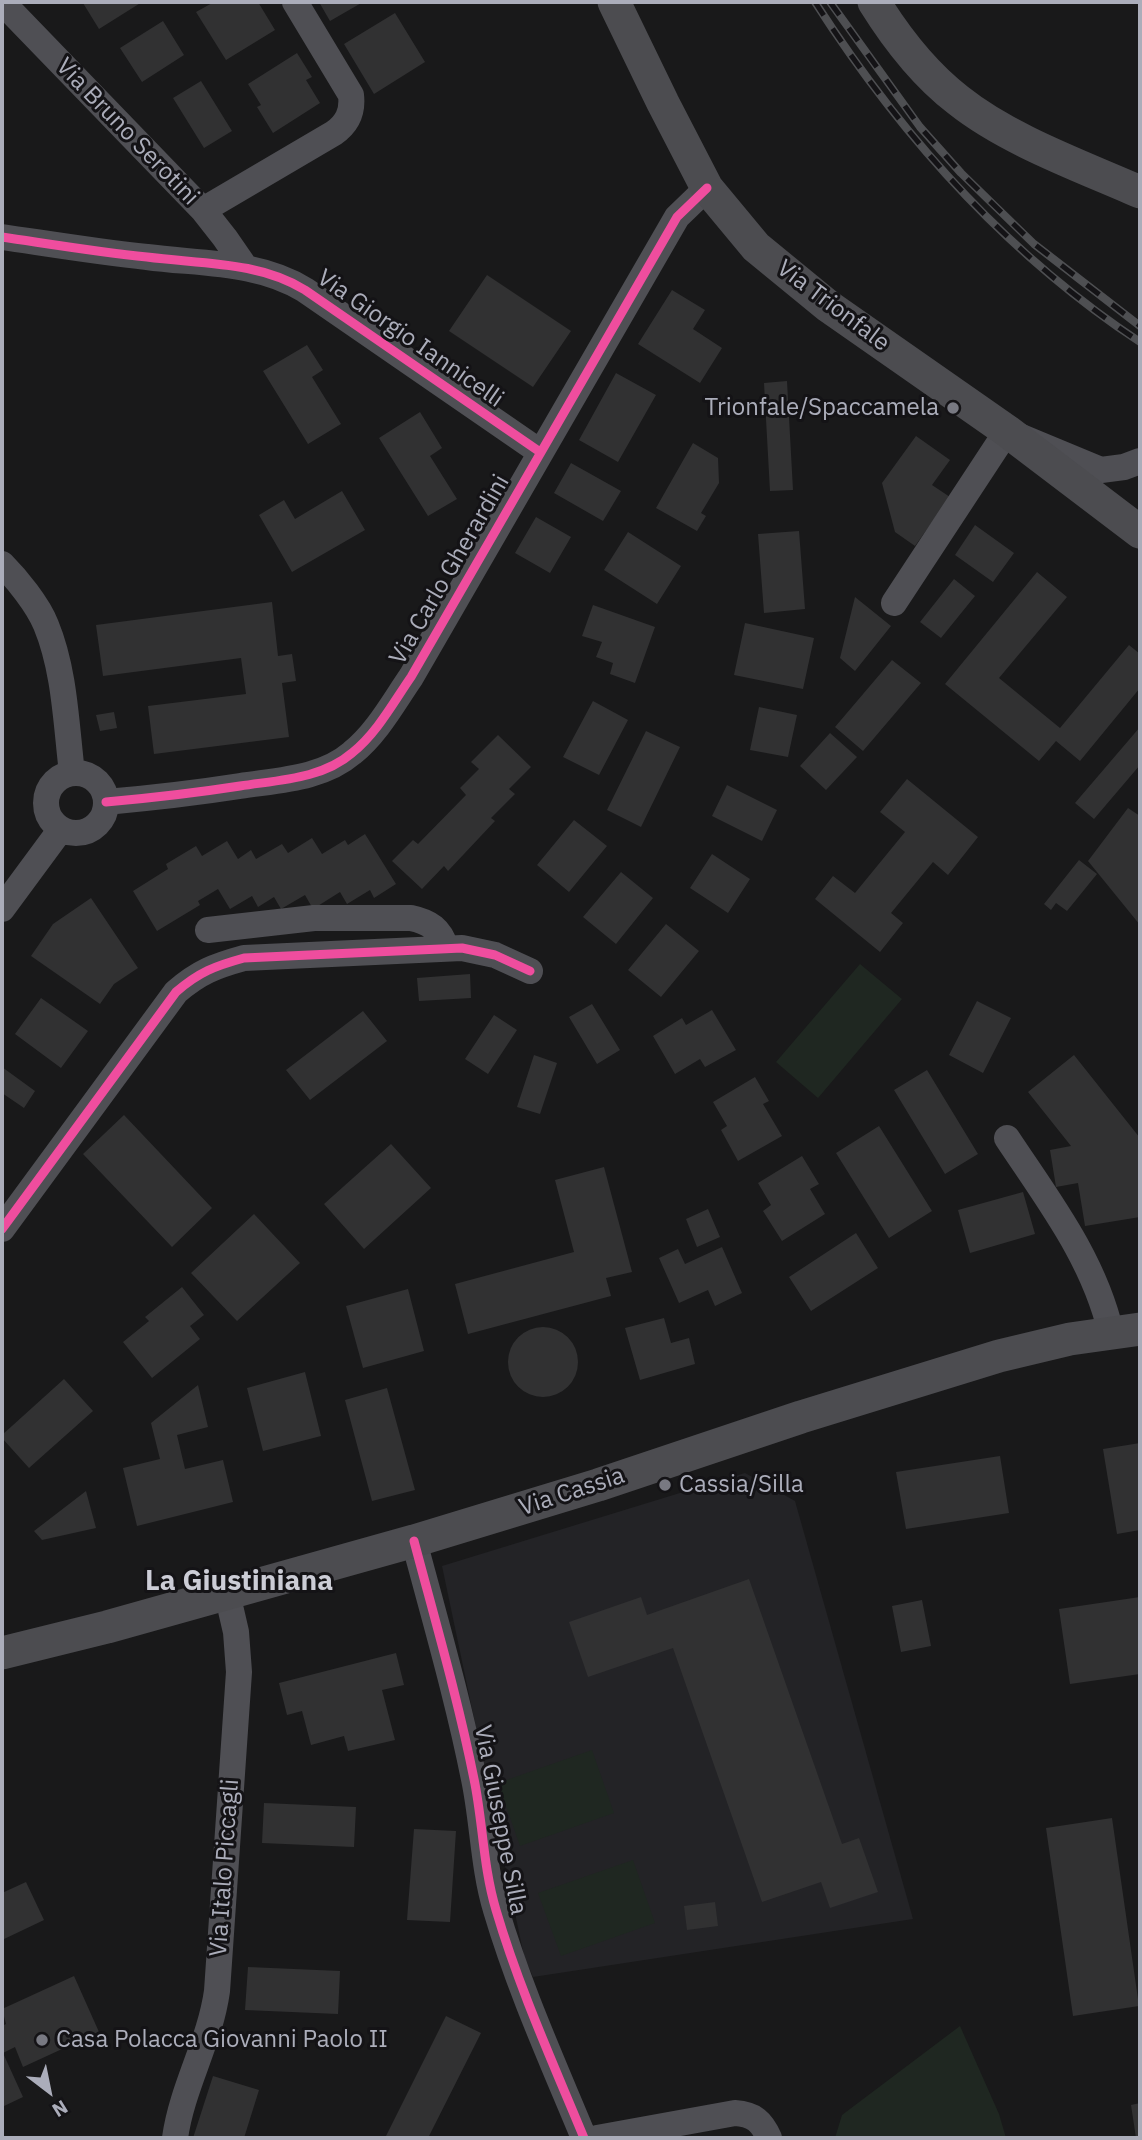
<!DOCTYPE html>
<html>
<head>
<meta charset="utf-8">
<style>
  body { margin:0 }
  #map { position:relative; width:1142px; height:2140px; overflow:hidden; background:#19191a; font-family:"IBM Plex Sans",sans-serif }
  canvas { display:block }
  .frame { position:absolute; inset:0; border:4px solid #abadba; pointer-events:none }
  .north { position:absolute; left:14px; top:2056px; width:70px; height:70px; -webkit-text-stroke:5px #141316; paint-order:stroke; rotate:148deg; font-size:19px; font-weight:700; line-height:28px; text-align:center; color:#abadba }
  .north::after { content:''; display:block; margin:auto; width:24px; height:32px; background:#abadba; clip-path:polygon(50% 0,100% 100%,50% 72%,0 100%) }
</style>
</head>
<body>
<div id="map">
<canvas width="1142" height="2140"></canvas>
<div class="frame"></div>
<div class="north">N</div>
</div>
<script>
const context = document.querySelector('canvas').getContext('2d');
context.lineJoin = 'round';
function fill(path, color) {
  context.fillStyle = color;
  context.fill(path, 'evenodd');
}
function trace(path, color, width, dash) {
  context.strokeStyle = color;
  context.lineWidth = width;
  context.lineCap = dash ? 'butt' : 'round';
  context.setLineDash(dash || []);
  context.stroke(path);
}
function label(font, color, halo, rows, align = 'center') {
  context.font = font + ' "IBM Plex Sans",sans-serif';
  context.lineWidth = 6;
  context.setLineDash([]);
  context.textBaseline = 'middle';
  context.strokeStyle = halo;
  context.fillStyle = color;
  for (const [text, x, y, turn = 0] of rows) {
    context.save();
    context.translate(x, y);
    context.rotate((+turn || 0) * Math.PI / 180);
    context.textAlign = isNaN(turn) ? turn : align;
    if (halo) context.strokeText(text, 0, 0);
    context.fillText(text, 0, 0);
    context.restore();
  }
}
fill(new Path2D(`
  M 745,1473 L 795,1501 L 913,1919 L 533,1977 L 524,1956 L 442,1566 Z`), '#232326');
fill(new Path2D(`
  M 860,964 L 902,999 L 818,1098 L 776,1062 Z
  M 592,1750 L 614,1813 L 520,1846 L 498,1783 Z
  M 633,1860 L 655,1923 L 561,1956 L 538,1893 Z
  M 960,2026 L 999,2114 L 1006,2138 L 835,2138 L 842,2115 Z`), '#1f2721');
fill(new Path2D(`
  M 86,2 L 142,2 L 99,29 L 83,3 Z
  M 214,2 L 258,2 L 275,30 L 226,60 L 196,12 Z
  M 319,2 L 363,2 L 330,21 Z
  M 395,13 L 425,62 L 374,94 L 344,44 Z
  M 163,21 L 184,55 L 142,82 L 120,48 Z
  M 297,53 L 312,77 L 306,80 L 320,103 L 273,133 L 257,107 L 261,105 L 248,84 Z
  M 201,81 L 232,131 L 204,148 L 173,98 Z
  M 487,275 L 571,331 L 533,387 L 449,331 Z
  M 672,290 L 705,310 L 693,329 L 722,348 L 700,383 L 638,344 Z
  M 307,345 L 323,370 L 312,377 L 341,424 L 308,444 L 263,371 Z
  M 616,373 L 656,395 L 618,462 L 579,440 Z
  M 787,381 L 793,490 L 770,491 L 764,383 Z
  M 420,412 L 442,448 L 430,456 L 457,499 L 428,516 L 379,438 Z
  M 916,436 L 950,460 L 932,485 L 950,497 L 915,546 L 895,532 L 882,483 Z
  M 693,443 L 718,458 L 719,483 L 701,513 L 706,516 L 697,531 L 656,508 Z
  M 571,463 L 621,491 L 603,521 L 554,493 Z
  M 342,491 L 365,530 L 292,572 L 259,515 L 284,500 L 295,519 Z
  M 536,517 L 571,537 L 550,573 L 515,553 Z
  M 975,525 L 1014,553 L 993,582 L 955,555 Z
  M 799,531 L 805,609 L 764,613 L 758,534 Z
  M 628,532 L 681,566 L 657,604 L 604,570 Z
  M 1037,572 L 1067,597 L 999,678 L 1060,728 L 1129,645 L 1140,654 L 1140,688 L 1080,761 L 1056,741 L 1039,761 L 945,684 Z
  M 954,579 L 975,596 L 941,638 L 920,622 Z
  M 855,597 L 891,626 L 855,671 L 840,658 Z
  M 272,602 L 278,656 L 292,654 L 296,681 L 282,683 L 289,737 L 154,754 L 148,706 L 246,694 L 241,658 L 103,676 L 96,625 Z
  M 593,605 L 655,627 L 635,683 L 610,674 L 613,663 L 596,657 L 602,642 L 582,636 Z
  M 745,623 L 814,638 L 803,689 L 734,675 Z
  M 892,660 L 921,683 L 863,751 L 835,727 Z
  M 593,701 L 628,720 L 599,775 L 563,757 Z
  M 759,707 L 797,715 L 788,757 L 750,750 Z
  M 114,712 L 117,728 L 100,731 L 96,715 Z
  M 1140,727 L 1140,765 L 1094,819 L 1075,803 Z
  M 646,731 L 680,747 L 641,827 L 607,810 Z
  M 830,733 L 857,757 L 826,790 L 800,766 Z
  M 498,735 L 531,767 L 509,789 L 515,794 L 491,818 L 495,821 L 448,871 L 444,866 L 422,889 L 392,861 L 413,840 L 418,844 L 466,795 L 460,788 L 479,769 L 471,762 Z
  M 907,779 L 978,837 L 948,875 L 933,862 L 891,913 L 903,923 L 880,952 L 815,899 L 833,876 L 855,893 L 905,832 L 880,812 Z
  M 727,785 L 777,810 L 762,841 L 712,816 Z
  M 1128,808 L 1140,816 L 1140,925 L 1088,861 Z
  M 574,820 L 607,846 L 569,892 L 537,865 Z
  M 365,834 L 396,884 L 374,898 L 370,890 L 347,904 L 340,892 L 313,909 L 305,895 L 281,909 L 274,897 L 258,907 L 252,896 L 230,909 L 218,889 L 198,901 L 200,905 L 157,931 L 133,891 L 168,869 L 166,864 L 196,846 L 202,856 L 227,841 L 238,859 L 251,850 L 256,859 L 282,844 L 288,853 L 312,838 L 322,854 L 345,840 L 348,845 Z
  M 712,854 L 750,879 L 728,913 L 690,888 Z
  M 1079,860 L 1097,874 L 1067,911 L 1056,903 L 1051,910 L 1044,904 Z
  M 621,872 L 653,898 L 616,944 L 583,917 Z
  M 91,898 L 138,968 L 114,984 L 100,1004 L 31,956 L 53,924 Z
  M 666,924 L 699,951 L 661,997 L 628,970 Z
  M 470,974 L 471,998 L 419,1001 L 417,978 Z
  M 41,998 L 88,1031 L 61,1068 L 15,1034 Z
  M 977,1001 L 1011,1018 L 983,1073 L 949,1055 Z
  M 592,1004 L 620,1050 L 597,1064 L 569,1017 Z
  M 712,1010 L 736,1050 L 705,1067 L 700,1059 L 675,1074 L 653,1036 L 682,1018 L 686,1025 Z
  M 363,1011 L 387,1041 L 310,1100 L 286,1070 Z
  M 494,1015 L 517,1030 L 488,1074 L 465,1059 Z
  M 534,1055 L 557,1063 L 540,1114 L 517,1107 Z
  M 1074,1055 L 1140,1138 L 1140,1217 L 1085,1226 L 1078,1183 L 1056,1187 L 1050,1150 L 1071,1146 L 1028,1092 Z
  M 2,1067 L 35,1091 L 24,1108 L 2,1093 Z
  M 927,1070 L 978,1154 L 945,1174 L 894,1090 Z
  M 755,1077 L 769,1101 L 763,1104 L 782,1136 L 738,1161 L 721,1130 L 727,1126 L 713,1102 Z
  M 124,1115 L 212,1208 L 172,1247 L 83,1154 Z
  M 879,1126 L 932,1211 L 889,1238 L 836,1153 Z
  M 391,1144 L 431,1188 L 364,1249 L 324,1204 Z
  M 802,1156 L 819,1184 L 810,1189 L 825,1214 L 782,1241 L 763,1211 L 771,1205 L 758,1183 Z
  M 604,1167 L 632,1272 L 606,1278 L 611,1296 L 468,1334 L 455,1284 L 574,1252 L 555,1180 Z
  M 1023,1192 L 1035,1234 L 970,1253 L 958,1210 Z
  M 708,1209 L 720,1237 L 697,1247 L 686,1219 Z
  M 254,1214 L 300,1263 L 237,1321 L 191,1273 Z
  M 856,1233 L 878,1268 L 811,1311 L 789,1277 Z
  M 722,1247 L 742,1293 L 715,1306 L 708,1290 L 679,1303 L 659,1258 L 678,1249 L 685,1264 Z
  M 182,1287 L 204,1315 L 190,1326 L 200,1339 L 152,1378 L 123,1342 L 149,1321 L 145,1317 Z
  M 408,1289 L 424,1351 L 363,1368 L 346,1306 Z
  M 664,1318 L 671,1343 L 689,1338 L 695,1364 L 640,1380 L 625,1328 Z
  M508 1362a35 35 0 1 1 70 0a35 35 0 1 1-70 0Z
  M 305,1372 L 321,1436 L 263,1451 L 247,1388 Z
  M 64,1379 L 93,1411 L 29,1468 L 2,1438 L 2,1435 Z
  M 198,1385 L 208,1427 L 177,1435 L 185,1469 L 223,1460 L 233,1502 L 137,1526 L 123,1468 L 160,1459 L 151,1423 Z
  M 387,1388 L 415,1490 L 372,1501 L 345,1400 Z
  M 1140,1443 L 1140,1530 L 1117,1534 L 1103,1449 Z
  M 1000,1456 L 1009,1513 L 906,1529 L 896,1472 Z
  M 86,1491 L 96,1528 L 42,1540 L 34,1531 Z
  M 749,1579 L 842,1844 L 859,1838 L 878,1892 L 830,1908 L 821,1882 L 762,1902 L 673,1648 L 588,1677 L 569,1622 L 641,1597 L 647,1615 Z
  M 1140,1597 L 1140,1674 L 1070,1684 L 1059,1609 Z
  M 922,1600 L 931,1646 L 901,1652 L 892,1606 Z
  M 396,1653 L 404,1685 L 382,1690 L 395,1740 L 348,1751 L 344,1736 L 311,1745 L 302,1711 L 287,1715 L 279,1683 Z
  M 264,1803 L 356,1807 L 354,1847 L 262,1843 Z
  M 1112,1818 L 1139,2006 L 1073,2016 L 1046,1828 Z
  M 414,1829 L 456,1831 L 450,1922 L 407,1920 Z
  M 26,1882 L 44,1920 L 2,1940 L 2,1893 Z
  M 715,1902 L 718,1926 L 687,1930 L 684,1906 Z
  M 248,1967 L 340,1971 L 338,2014 L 245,2010 Z
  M 74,1976 L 99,2032 L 23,2067 L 15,2047 L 3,2053 L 23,2097 L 2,2107 L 2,2026 L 6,2024 L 2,2009 Z
  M 446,2016 L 481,2033 L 428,2138 L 385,2138 Z
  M 213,2076 L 259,2090 L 244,2138 L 193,2138 Z
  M 1140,2103 L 1140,2138 L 1136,2138 L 1131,2105 Z`), '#313132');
trace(new Path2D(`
  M 2,2 L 203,210 L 225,238 L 245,267
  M 203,210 L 334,133 C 347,124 353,112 351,95 L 295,2
  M 2,237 C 50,244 98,252 147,257 C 200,264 258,261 305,290 L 540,452
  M 2,564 C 17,579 38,605 46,625 C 65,671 66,724 72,773
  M 894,603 L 1007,431 L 1101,470 L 1124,467 L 1140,461
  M46 803a30 30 0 1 1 60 0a30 30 0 1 1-60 0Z
  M 106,802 C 151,798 195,793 240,786 C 278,780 322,779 352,753 C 377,733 393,703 411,677 L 677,217 L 707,188
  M 2,909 L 61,829
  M 208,930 L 314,918 L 411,918 C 430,922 440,929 446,948
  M 1007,1138 C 1048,1200 1094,1259 1111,1333
  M 2,1229 L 176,992 C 199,972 215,966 244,958 L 462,948 L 495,955 L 530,971
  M 414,1541 C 435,1620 458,1699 474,1779 C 483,1822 483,1867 496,1910 C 519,1988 553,2063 584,2138
  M 175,2138 C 182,2087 210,2042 217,1991 L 239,1672 L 236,1632 L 227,1593
  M 597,2138 L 735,2113 C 754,2114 762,2122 769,2138`), '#4f4f54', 26);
trace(new Path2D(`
  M 614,2 L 663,103 L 707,188 L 756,247 L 828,306 L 1007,431 L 1140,532
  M 874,2 C 897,39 923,73 958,100 C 1008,140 1081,166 1140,192
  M 2,1653 L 107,1627 L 414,1541 L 598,1485 L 801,1417 L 999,1356 L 1070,1339 L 1140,1329`), '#4c4c50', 33);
const rail = new Path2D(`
  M 815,2 C 900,134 1008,255 1140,342
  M 830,2 L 920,127 L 961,173 L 1034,244 L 1140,326`);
trace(rail, '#4e4f52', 8);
trace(rail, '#141316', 5, [16]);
trace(new Path2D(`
  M 2,237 C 50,244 98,252 147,257 C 200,264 258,261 305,290 L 540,452
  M 106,802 C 151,798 195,793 240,786 C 278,780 322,779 352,753 C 377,733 393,703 411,677 L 677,217 L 707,188
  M 2,1229 L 176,992 C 199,972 215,966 244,958 L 462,948 L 495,955 L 530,971
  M 414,1541 C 435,1620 458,1699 474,1779 C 483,1822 483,1867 496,1910 C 519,1988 553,2063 584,2138`), '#ef4d9e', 9);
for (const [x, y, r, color] of [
  [953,408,7,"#787982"],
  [665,1485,7,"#787982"],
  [42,2040,7,"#787982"]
]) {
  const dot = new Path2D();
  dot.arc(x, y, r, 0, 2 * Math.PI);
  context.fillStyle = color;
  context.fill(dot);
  trace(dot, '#141316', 2.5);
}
label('24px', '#abadba', '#141316', [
  ["Via Bruno Serotini",127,132,46],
  ["Via Trionfale",833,306,37],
  ["Via Giorgio Iannicelli",410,339,35],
  ["Via Carlo Gherardini",450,570,-60],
  ["Via Cassia",572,1492,-18],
  ["Via Giuseppe Silla",500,1820,79],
  ["Via Italo Piccagli",225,1868,-86]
]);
label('24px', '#abadba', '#141316', [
  ["Trionfale/Spaccamela",939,408,"right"],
  ["Cassia/Silla",679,1485],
  ["Casa Polacca Giovanni Paolo II",56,2040]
], 'left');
label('bold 28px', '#cccdd6', '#141316', [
  ["La Giustiniana",239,1582]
]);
</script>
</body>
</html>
